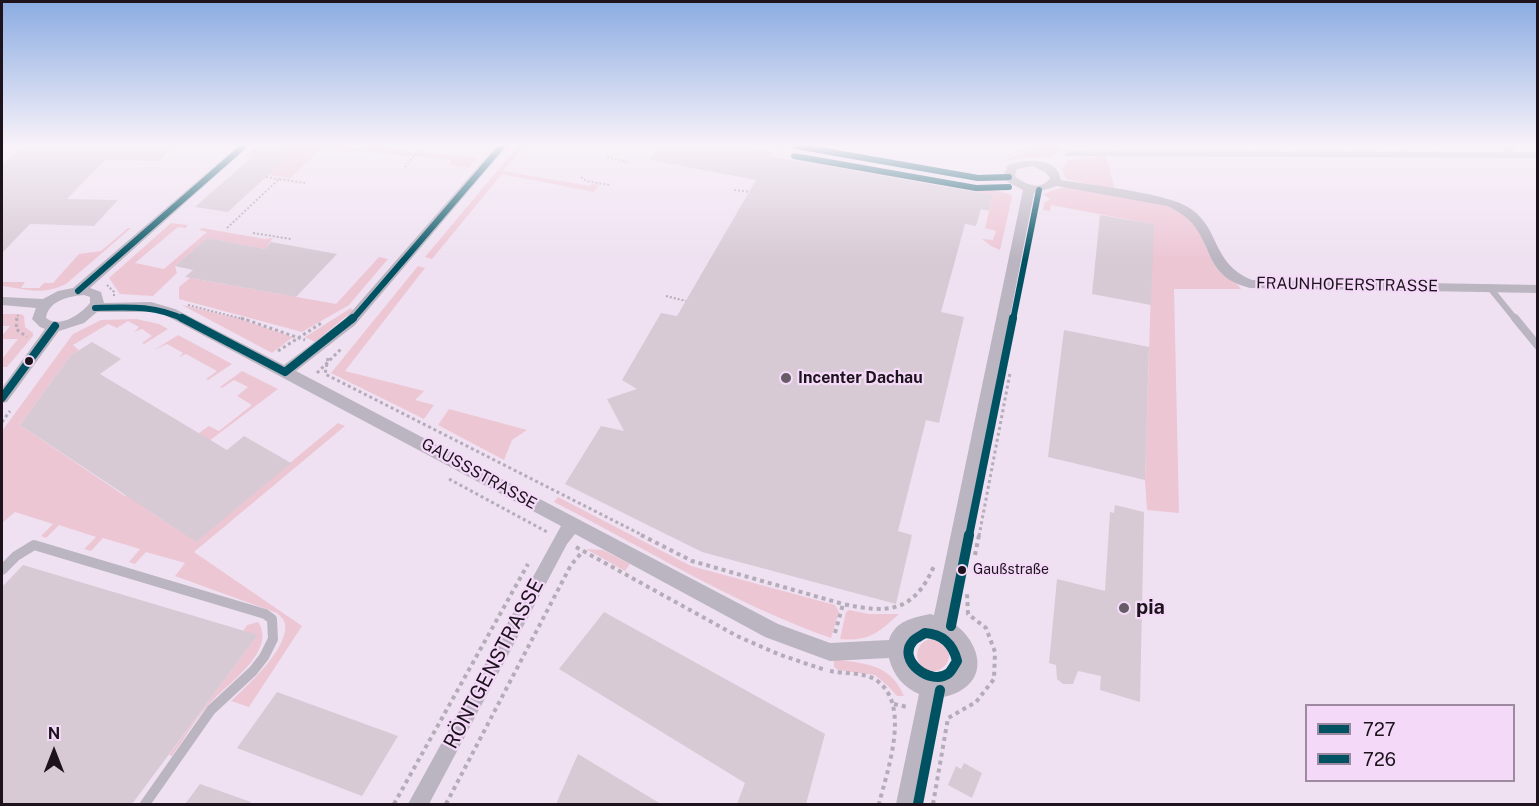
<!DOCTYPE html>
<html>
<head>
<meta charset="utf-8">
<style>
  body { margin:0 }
  #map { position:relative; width:1539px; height:806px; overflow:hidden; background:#efe1f1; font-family:"Public Sans",sans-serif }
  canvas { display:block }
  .frame { position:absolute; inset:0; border:3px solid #1c131d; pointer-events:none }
  .legend { position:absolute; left:1305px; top:704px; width:210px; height:78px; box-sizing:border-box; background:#f4daf8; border:2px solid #9e8aa0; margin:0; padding:8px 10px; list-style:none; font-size:18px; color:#1c131d }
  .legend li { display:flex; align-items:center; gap:12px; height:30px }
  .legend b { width:30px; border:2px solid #9e8aa0 }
  .north { position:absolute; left:24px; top:722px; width:60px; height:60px; -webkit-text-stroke:4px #f4daf8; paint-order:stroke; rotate:0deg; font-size:16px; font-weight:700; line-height:24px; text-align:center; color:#1c131d }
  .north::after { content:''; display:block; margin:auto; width:21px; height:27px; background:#1c131d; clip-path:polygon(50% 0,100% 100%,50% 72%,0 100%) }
</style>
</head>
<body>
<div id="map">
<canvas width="1539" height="806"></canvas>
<div class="frame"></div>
<ul class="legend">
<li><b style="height:8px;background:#005262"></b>727</li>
<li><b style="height:8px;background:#005262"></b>726</li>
</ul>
<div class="north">N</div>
</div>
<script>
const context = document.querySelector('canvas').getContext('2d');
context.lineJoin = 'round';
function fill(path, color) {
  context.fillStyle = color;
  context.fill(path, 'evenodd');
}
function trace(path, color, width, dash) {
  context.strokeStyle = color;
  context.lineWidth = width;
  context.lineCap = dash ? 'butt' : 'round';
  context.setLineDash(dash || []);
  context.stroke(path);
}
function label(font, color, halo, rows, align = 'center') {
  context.font = font + ' "Public Sans",sans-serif';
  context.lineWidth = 4.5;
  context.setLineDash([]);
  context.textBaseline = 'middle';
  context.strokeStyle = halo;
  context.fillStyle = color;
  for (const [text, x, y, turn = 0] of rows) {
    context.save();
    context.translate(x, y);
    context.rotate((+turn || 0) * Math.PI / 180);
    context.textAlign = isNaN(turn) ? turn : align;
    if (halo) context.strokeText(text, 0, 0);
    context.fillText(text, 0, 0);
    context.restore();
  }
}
fill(new Path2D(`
  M 257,146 L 345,146 L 368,148 L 376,146 L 414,152 L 411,156 L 322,148 L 291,178 L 268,175 L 291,153 L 262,149 L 251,158 L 244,157 Z
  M 518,146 L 525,146 L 503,171 L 590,186 L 592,184 L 599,185 L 594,192 L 502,174 L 432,259 L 425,257 Z
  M 1038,146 L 1068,146 L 1051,157 L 1021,158 L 1002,162 Z
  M 417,152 L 478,158 L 469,168 L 449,165 L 451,160 L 414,156 Z
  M 804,154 L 941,179 L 939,185 L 799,161 Z
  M 1106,156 L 1115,190 L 1066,179 L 1062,168 L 1069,160 Z
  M 947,180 L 1010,194 L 1012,197 L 1000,250 L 991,246 L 982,239 L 993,240 L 996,231 L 985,228 L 993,195 L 945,186 Z
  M 1070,187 C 1096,192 1176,201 1191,219 C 1203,233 1207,254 1217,269 C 1223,278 1236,280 1241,289 L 1174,289 L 1179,513 L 1147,510 L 1145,480 L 1153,224 L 1051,205 L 1050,211 L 1043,210 L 1044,203 L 1050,199 L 1043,194 L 1060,188 Z
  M 171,223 L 188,225 L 186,228 L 178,227 L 135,263 L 164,269 L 207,232 L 199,230 L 202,228 L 265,239 L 273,238 L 265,249 L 207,238 L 175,266 L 177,273 L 153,296 L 120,294 L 109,278 Z
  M 128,228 L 131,228 L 66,284 C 40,296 28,289 2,286 L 2,282 L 25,282 L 21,288 L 39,288 L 44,283 L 53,283 L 79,254 L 101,251 Z
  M 379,257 L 388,259 L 349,305 L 302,332 L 179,299 L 179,287 L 190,278 L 336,304 Z
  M 418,266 L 425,268 L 345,371 L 424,391 L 415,400 L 434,405 L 424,419 L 331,373 Z
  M 182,305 L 237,318 L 293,337 L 272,353 Z
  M 351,308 L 353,311 L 315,342 L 305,337 Z
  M 2,314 L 21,314 L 24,316 L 25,327 L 33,333 L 33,336 L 7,367 L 2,367 L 2,359 L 18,339 L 3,339 L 2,336 L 10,326 L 2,326 Z
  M 136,319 L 159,324 L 168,329 L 144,344 L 142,343 L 152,336 L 142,329 L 134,332 L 139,327 L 128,321 L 117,328 L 108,324 L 73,345 L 79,350 L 70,356 L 20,425 L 125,496 L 204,437 L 199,433 L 209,426 L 219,431 L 252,405 L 237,396 L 248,387 L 234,380 L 222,388 L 220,387 L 242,371 L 278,389 L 148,487 L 149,511 L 196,541 L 338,423 L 345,426 L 194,552 L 302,626 L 249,707 L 231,701 C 247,686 289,648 285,624 C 284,619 281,617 277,613 L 175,576 L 185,563 L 146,552 L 135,564 L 129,562 L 140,549 L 103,538 L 91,551 L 84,549 L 96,537 L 59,525 L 46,538 L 41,536 L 53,524 L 15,512 L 2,523 L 2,431 L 73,334 L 101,320 Z
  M 178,335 L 232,364 L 208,380 L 206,379 L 217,371 L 186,354 L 179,357 L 183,353 L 167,344 L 154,350 Z
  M 449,409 L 527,430 L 512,440 L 504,460 L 438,425 Z
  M 558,497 L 691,566 L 835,605 L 839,612 L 831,638 C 734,604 645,548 554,502 Z
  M 586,549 L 603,550 L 630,564 L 625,571 Z
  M 849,610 L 869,614 L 899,614 C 879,632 869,642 840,639 L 846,612 Z
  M 258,622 C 277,650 230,682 213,700 C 197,716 185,738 172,756 L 169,755 L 257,636 L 243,631 L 247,625 Z
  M917 655a16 16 0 1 1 32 0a16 16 0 1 1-32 0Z
  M 834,659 C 865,664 890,663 904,696 L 897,696 L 888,686 L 875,675 L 838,670 L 834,667 Z`), '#edc6d4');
fill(new Path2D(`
  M 27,146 L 173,146 L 159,161 L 105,160 L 67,199 L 118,200 L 94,226 L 30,224 L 2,253 L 2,164 Z
  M 660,146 L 734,146 L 772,152 L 770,156 L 993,195 L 989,211 L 981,209 L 976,226 L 965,224 L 941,312 L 964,317 L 939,423 L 926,420 L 898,531 L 912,535 L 896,604 L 702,552 L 565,484 L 601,426 L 624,431 L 607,399 L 637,389 L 622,380 L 661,313 L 677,316 L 756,180 L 649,160 Z
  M 261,149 L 292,153 L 228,212 L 195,207 Z
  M 1100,215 L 1154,224 L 1151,305 L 1092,294 Z
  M 207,238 L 265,249 L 271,242 L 337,254 L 296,297 L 185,277 L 193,270 L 175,266 Z
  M 1064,330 L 1149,347 L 1145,480 L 1048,457 Z
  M 92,342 L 121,359 L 100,374 L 227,450 L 244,436 L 291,463 L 196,542 L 20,425 L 70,356 Z
  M 1115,505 L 1144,512 L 1140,702 L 1100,690 L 1101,676 L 1078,671 L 1073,684 L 1063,684 L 1057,679 L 1056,665 L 1049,663 L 1057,579 L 1105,591 L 1110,512 L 1114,513 Z
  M 23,565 L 258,635 L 132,804 L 2,804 L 2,587 Z
  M 604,612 L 825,734 L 806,804 L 737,804 L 745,783 L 559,669 Z
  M 277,692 L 398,736 L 362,796 L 237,748 Z
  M 578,754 L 661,804 L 556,804 Z
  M 964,763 L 982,773 L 972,798 L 948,785 L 956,766 L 961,769 Z
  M 200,784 L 251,802 L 250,804 L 185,804 Z`), '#d7cad5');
trace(new Path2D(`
  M 770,146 L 783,148
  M 1022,151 L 1034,146
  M 607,157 L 628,162
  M 405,167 L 418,150
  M 266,177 L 279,179
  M 581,177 L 586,181 L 610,185
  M 734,190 L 749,192
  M 227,228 L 279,179 L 305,183
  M 253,233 L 291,239
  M 107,285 L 114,292 L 114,296
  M 666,296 L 686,301
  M 188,305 L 247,320
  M 16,320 L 18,315`), '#b4acb8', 2, [2, 2]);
trace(new Path2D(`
  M 17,318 L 16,329 L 27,337
  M 241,318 L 305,340
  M 278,351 L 323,322
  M 328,358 L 325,374 L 644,536
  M 317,373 L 342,348
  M 2,422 L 10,411
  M 449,479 L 549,533
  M 979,536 L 1010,373`), '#b4acb8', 3, [3, 3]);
trace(new Path2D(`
  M 641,535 L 692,561 L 843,604
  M 576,547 L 737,636 L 778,654 L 825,670
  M 975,555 L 979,535
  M 835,633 L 843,604 C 889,614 914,612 934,566
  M 830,671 C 844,674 864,672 876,680 C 912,704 887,771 879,804
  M 894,704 L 907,707
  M 394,804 L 528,564
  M 446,804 L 571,565 L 583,551
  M 933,804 L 948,718 L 976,702 L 994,679 L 995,652 L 986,628 L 968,614 L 967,594`), '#b4acb8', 4, [4, 4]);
trace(new Path2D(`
  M 1504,146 L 1514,155
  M 1490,288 L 1516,320`), '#bab5c1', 6);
trace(new Path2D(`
  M 1515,318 L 1538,346`), '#bab5c1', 8);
trace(new Path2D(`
  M 2,570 L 16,556 L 34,545 L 265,614 L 272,619 L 273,639 L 264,657 L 253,671 L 211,710 L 145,804`), '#bab5c1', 10);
fill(new Path2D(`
  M 238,146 L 249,146 L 90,288 L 101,292 L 104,303 L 151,302 L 175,309 L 284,365 L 345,319 L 496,146 L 507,146 L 355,325 L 296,371 L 778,624 L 830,643 L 889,640 C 895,621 912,618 930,614 L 934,615 L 1023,190 L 1006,181 L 978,181 L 796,149 L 791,146 L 814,146 L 978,175 L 1004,174 L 1008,165 C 1025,159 1057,156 1061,180 C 1090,185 1170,193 1191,209 C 1221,230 1211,263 1252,280 L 1538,285 L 1538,293 L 1250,288 C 1204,276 1215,248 1190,221 C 1183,214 1176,210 1167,206 L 1057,186 L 1034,193 L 951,622 C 975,636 992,673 960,691 C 954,695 945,696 938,699 L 917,804 L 896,804 L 919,694 C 903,687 893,675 889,658 L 830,661 L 765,637 L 575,534 L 567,544 L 429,804 L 408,804 L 561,526 L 165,315 L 151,312 L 97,312 L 84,323 L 59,331 L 7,402 L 2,403 L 2,388 L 45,329 L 40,327 L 32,319 L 36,308 L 2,305 L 2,297 L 43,299 L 58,291 L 73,288 ZM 1033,166 L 1045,172 L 1050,178 C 1042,191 1025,185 1015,176 L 1017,169 ZM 84,295 L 90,297 L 90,303 C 81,314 60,329 46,318 C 48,301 69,296 84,295 ZM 930,630 L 953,646 L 959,657 C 956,713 862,647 930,630 Z
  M 1070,151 L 1538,152 L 1538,158 L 1066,156 L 1064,154 Z`), '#bab5c1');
trace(new Path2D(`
  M 796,146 L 978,178 L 1009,177
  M 78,291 L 244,146
  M 95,308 C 128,307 156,305 185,320
  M 352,320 L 502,146`), '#005262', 6);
trace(new Path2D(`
  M 182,318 L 285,372
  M 285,372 L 353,318
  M 2,398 L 55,326`), '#005262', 8);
trace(new Path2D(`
  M 794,156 L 976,188 L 1009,187
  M 1013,320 L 1039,190`), '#005262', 6);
trace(new Path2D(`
  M 969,536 L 1013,318`), '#005262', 8);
trace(new Path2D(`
  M 951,626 L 969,535
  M 925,633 C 942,634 953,644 957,661 C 955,664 952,670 949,673 C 931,687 896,660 913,641 C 916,638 922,635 925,633 Z
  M 918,804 L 940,690`), '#005262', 10);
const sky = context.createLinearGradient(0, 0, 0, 259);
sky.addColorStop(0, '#8aace2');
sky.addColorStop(0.56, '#f8f2f9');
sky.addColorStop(1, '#f8f2f900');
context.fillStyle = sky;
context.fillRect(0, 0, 1539, 259);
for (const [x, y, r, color] of [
  [29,361,5,"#1c131d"],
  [786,378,6,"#665b67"],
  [962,570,5,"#1c131d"],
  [1124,608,6,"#665b67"]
]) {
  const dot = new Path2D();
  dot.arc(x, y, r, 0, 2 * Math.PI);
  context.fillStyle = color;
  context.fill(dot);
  trace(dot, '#f4daf8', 2);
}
label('14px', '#1c131d', '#f4daf8', [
  ["Gaußstraße",973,570]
], 'left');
label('16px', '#1c131d', '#f4daf8', [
  ["FRAUNHOFERSTRASSE",1347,285,1],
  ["GAUSSSTRASSE",479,474,29]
]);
label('bold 16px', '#1c131d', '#f4daf8', [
  ["Incenter Dachau",798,378]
], 'left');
label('bold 20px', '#1c131d', '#f4daf8', [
  ["pia",1136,608]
], 'left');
label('20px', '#1c131d', '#f4daf8', [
  ["RÖNTGENSTRASSE",494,664,-62]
]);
</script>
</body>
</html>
